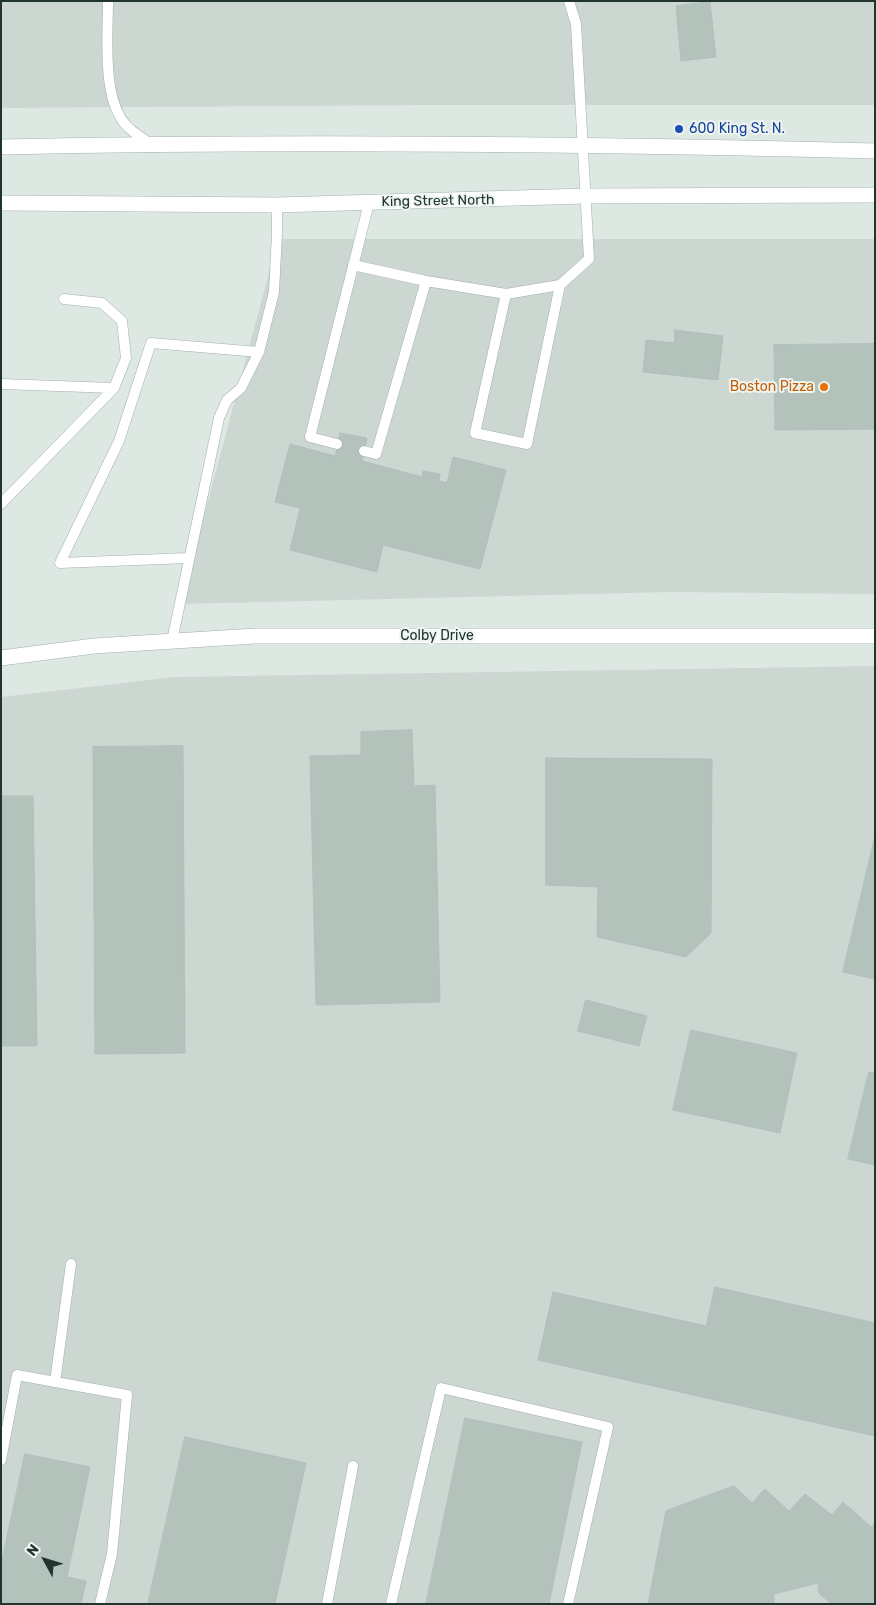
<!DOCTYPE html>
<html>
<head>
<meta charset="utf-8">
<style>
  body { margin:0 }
  #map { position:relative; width:876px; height:1605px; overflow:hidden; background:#dee8e3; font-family:Rubik,sans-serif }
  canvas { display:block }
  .frame { position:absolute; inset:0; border:2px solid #213530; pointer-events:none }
  .north { position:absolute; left:20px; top:1535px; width:50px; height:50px; -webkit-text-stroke:4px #eef5f1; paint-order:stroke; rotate:309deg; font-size:14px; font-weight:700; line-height:20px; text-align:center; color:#213530 }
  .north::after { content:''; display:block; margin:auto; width:18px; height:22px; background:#213530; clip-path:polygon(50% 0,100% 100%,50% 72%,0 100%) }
</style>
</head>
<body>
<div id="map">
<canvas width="876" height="1605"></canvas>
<div class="frame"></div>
<div class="north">N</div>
</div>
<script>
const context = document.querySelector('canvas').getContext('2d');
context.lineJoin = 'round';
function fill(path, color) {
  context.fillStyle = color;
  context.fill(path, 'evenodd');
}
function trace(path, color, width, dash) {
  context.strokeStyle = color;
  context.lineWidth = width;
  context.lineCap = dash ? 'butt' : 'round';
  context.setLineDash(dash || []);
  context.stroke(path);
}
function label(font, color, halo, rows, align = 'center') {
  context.font = font + ' Rubik,sans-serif';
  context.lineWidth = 4;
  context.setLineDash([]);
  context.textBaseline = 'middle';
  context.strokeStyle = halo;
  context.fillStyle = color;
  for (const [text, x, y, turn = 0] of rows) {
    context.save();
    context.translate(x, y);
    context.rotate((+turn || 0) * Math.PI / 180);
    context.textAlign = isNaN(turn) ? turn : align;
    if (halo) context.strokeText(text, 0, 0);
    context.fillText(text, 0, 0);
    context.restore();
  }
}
fill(new Path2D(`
  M 1,1 L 875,1 L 875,105 L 426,105 L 1,108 Z
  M 278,239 L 875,239 L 875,594 L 670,592 L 184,604 L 194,553 Z
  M 875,666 L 875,1604 L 1,1604 L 1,697 L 175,677 Z`), '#cdd7d2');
const building = new Path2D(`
  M 710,2 L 716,57 L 681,61 L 676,6 Z
  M 675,330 L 723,336 L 718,380 L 643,372 L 646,340 L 674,343 Z
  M 874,344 L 874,429 L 775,430 L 774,345 Z
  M 340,433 L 367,438 L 362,461 L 422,477 L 423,471 L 440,474 L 439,481 L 447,483 L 453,457 L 506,470 L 480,569 L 383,545 L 377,572 L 290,550 L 300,508 L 275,502 L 290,444 L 335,456 Z
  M 412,730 L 414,786 L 435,785 L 440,1002 L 316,1005 L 310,756 L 361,755 L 361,732 Z
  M 183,746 L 185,1053 L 95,1054 L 93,747 Z
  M 546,758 L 712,759 L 711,933 L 686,957 L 597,937 L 598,887 L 546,885 Z
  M 1,796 L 33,796 L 37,1046 L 1,1046 Z
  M 875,836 L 875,979 L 843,972 Z
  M 586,1000 L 647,1016 L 639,1046 L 578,1031 Z
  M 691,1030 L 797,1053 L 780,1133 L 673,1110 Z
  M 869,1072 L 875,1073 L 875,1165 L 848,1159 Z
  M 715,1287 L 875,1323 L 875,1436 L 538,1360 L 553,1292 L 706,1326 Z
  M 465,1418 L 582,1442 L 549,1604 L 426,1604 Z
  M 185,1437 L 306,1463 L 275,1604 L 148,1604 Z
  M 25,1454 L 90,1467 L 67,1577 L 86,1581 L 81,1604 L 1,1604 L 1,1565 Z
  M 734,1486 L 752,1503 L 765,1489 L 789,1511 L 805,1494 L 832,1515 L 843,1502 L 871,1527 L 875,1523 L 875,1604 L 831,1604 L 819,1593 L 818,1583 L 774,1594 L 774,1604 L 648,1604 L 666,1511 Z`);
fill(building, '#b4c2bc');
trace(building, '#b1c0ba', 1);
const lane = new Path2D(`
  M 108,1 C 108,36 101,103 129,128 C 135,134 144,139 151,144
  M 353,265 L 426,281 L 376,454 L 364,451
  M 426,281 L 506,294 L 475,433 L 527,444 L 560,285 L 506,294
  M 560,285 L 589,259 L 576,24 L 569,1
  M 1,384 L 114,388
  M 337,444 L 310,437 L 369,203
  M 1,504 L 114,388 L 126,358 L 122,321 L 102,303 L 64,299
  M 188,558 L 60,563 L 119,441 L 151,343 L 259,352
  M 172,641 L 219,418 L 227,400 L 241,388 L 259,352 L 274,292 L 277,233 L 277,205
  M 55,1382 L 71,1264
  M 1,1460 L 17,1375 L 127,1395 L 112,1554 L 100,1604
  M 327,1604 L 353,1466
  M 391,1604 L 441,1388 L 608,1427 L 568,1604`);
const street = new Path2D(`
  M 1,658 L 94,646 L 255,636 L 875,636`);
const secondary = new Path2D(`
  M 1,147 C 292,141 584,144 875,151
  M 1,203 L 277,205 L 585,196 L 875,195`);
trace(lane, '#a2afaa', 11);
trace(street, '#a2afaa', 16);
trace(secondary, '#9fb2ab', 16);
trace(lane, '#fff', 10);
trace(street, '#fff', 15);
trace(secondary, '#fff', 15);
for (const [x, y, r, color] of [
  [679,129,5,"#1a4fb4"],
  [824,387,5,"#e8710a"]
]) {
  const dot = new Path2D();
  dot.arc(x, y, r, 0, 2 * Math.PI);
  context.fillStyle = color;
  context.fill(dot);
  trace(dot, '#eef5f1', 2);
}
label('14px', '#164399', '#eef5f1', [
  ["600 King St. N.",689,129]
], 'left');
label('14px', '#213530', '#eef5f1', [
  ["King Street North",438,201,-1],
  ["Colby Drive",437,636]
]);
label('14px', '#c56008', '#eef5f1', [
  ["Boston Pizza",814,387]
], 'right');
</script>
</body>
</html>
